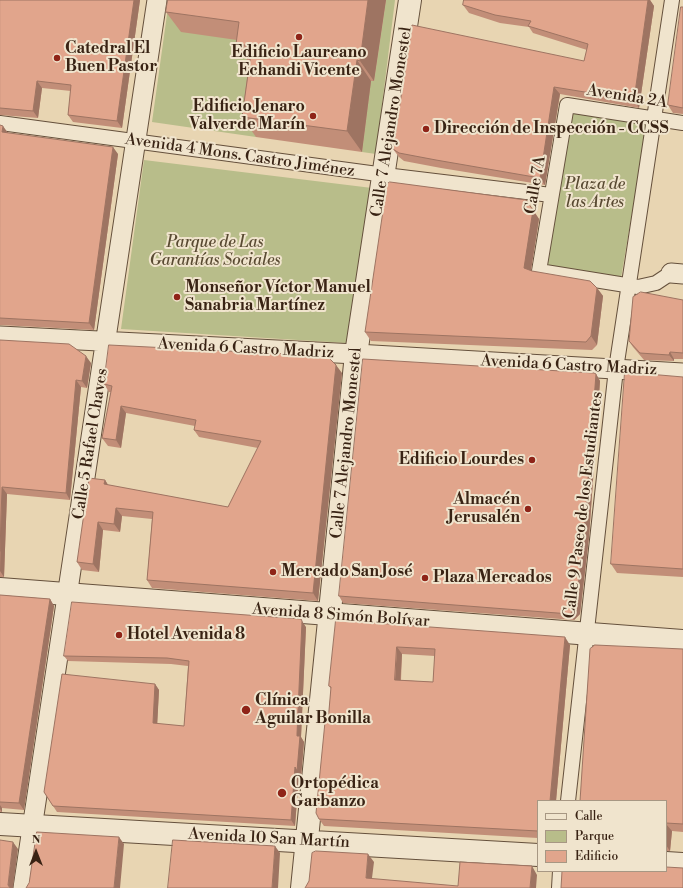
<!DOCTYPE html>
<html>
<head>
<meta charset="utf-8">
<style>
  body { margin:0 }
  #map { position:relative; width:683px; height:888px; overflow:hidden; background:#e8d5b2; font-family:"Libre Bodoni",serif }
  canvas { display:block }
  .legend { position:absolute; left:537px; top:800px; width:130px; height:72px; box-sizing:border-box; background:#f0e4cd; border:1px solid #a79783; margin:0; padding:5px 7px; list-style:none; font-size:12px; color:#392314 }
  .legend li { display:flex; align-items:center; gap:8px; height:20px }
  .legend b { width:20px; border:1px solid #a79783 }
  .north { position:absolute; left:16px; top:832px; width:40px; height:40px; -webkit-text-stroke:3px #f0e4cd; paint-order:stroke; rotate:0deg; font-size:11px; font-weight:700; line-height:16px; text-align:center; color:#392314 }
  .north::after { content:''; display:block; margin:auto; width:14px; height:18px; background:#392314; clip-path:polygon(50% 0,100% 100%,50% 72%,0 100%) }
</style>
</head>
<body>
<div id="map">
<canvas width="683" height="888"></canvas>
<ul class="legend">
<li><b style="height:5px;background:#f0e4cd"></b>Calle</li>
<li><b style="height:11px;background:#b8bd8a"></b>Parque</li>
<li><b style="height:11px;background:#e1a58c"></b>Edificio</li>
</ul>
<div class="north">N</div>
</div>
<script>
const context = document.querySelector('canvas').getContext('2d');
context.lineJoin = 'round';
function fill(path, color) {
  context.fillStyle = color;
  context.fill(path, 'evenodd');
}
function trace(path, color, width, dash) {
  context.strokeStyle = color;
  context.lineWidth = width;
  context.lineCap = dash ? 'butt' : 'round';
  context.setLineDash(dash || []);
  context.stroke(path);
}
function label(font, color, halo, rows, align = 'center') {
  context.font = font + ' "Libre Bodoni",serif';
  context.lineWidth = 4;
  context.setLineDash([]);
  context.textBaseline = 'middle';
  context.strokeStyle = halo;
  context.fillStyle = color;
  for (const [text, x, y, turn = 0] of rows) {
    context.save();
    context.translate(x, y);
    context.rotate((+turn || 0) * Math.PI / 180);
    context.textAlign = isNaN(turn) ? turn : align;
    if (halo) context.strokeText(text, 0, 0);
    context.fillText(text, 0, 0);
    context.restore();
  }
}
fill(new Path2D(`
  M 169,0 L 254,42 L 251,64 L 374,81 L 386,0 L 395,0 L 376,154 L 362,152 L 369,95 L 264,80 L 256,137 L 152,122 Z
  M 570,111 L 647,124 L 621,278 L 544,265 Z
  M 144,160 L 372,188 L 346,343 L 121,329 Z`), '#b8bd8a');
const pedestrian = new Path2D(`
  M 0,123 L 385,175 L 551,195
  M 671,273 L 656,283 L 638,287 L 539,271 L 567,105 L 683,123
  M 568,801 L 616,369 L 672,0
  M 559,888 L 560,871`);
const minor = new Path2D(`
  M 671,273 L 683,274
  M 0,336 L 356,354 L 683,373
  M 23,888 L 157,0`);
const tertiary = new Path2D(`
  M 0,589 L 683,641
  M 0,824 L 538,855
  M 666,863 L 683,864
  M 302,888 L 356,354 L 410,0`);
trace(pedestrian, '#65503c', 16);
trace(minor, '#65503c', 21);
trace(tertiary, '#65503c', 24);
trace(pedestrian, '#f0e4cd', 14);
trace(minor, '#f0e4cd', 19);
trace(tertiary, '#f0e4cd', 22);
fill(new Path2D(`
  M 0,0 L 140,0 L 122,128 L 73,122 L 68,115 L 71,91 L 42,88 L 38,118 L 0,115 Z
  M 386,0 L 374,81 L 371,81 L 362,152 L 256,137 L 242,117 L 249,63 L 236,44 L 237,40 L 181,32 L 166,12 Z
  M 464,0 L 650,0 L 654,6 L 639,108 L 560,94 L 545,185 L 441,168 L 404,161 L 399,157 L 393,149 L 584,61 L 587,50 L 533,33 L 529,27 L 500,23 L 469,13 L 463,5 Z
  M 683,7 L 683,114 L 673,113 L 668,105 Z
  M 0,125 L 8,133 L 118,154 L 94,330 L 0,325 Z
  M 532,208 L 539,219 L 531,271 L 597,288 L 603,296 L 597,345 L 592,350 L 371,341 L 365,332 Z
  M 683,300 L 683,359 L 674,359 L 674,361 L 644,360 L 633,347 L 629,341 Z
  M 0,340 L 91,363 L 87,388 L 81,387 L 70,500 L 7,494 L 4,577 L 0,577 Z
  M 342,373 L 318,601 L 152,588 L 147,580 L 152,519 L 122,516 L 120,532 L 103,530 L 99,572 L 82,570 L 77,562 L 105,480 L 108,485 L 228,507 L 258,448 L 199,437 L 194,430 L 195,426 L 126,413 L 121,448 L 108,446 L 102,438 L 111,392 L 109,392 L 104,384 Z
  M 596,374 L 600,381 L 589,537 L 580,614 L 574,620 L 343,603 L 339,596 Z
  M 683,377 L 683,577 L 617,573 L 611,564 Z
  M 0,595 L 50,599 L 54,606 L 24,810 L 2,808 L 2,812 L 0,812 Z
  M 336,620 L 570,645 L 556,801 L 538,801 L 538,838 L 324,826 L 319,819 L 328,722 L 331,689 L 329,686 ZM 402,654 L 435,656 L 433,682 L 401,680 Z
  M 306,627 L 301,737 L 304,742 L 301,777 L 299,774 L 295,826 L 57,812 L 44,792 L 155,684 L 159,690 L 157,724 L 184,726 L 188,666 L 171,664 L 68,661 L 64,656 Z
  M 683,649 L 683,832 L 672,831 L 670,851 L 666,851 L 666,801 Z`), '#c28e78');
fill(new Path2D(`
  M 134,0 L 140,0 L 122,128 L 117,121 Z
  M 368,0 L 386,0 L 374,81 L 360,61 Z
  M 648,0 L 650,0 L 654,6 L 639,108 L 634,100 Z
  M 357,60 L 371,81 L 362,152 L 347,131 Z
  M 37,81 L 42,88 L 38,118 L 33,111 Z
  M 554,87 L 560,94 L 545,185 L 540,178 Z
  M 3,126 L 8,133 L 7,139 L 2,132 Z
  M 113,147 L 118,154 L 94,330 L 89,323 Z
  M 526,200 L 539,219 L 530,276 L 524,268 Z
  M 597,288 L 603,296 L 597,345 L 591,336 Z
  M 670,352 L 674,359 L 674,361 L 669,355 Z
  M 86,356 L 91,363 L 87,388 L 82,381 Z
  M 336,365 L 342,373 L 318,601 L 313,593 Z
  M 596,374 L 600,381 L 589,537 L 580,614 L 574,620 L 570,614 Z
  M 76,380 L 81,387 L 70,500 L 66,493 Z
  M 121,406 L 126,413 L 121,448 L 116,440 Z
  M 105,480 L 110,488 L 104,484 Z
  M 2,487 L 7,494 L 4,577 L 0,571 Z
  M 116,508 L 122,516 L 120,532 L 114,524 Z
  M 98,522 L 103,530 L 99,572 L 93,564 Z
  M 50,599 L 54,606 L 24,810 L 19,803 Z
  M 302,621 L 306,627 L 301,737 L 304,742 L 301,777 L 299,774 L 295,826 L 291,820 L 297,734 Z
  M 565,637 L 570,645 L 556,801 L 550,801 Z
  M 397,647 L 402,654 L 400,687 L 395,680 Z
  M 155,684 L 159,690 L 157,729 L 153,723 Z
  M 0,805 L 2,808 L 2,812 L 0,809 Z
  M 666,824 L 672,831 L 670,851 L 666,845 Z
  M 119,837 L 124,844 L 120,888 L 114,888 Z
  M 13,842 L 18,849 L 13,888 L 10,888 L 8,885 Z
  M 275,846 L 280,853 L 278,888 L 272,888 Z
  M 368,854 L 374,862 L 371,886 L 366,878 Z
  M 532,866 L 537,875 L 536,888 L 530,888 Z`), '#9e7462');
const building = new Path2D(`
  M 0,0 L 134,0 L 117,121 L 68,115 L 71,85 L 37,81 L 33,111 L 0,108 Z
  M 168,0 L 368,0 L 360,61 L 357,60 L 347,131 L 242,117 L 252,46 L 236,44 L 239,22 L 166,12 Z
  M 464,0 L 648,0 L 634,100 L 554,87 L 540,178 L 436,160 L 399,153 L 393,149 L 412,25 L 584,61 L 588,44 L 528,26 L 531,21 L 495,15 L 463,5 Z
  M 681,7 L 683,7 L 683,108 L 668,105 Z
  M 0,125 L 3,126 L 2,132 L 113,147 L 89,323 L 0,318 Z
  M 390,182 L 526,200 L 533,210 L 524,268 L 532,271 L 590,281 L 597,288 L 591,336 L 586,342 L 365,332 L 387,184 Z
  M 641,292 L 683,300 L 683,353 L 670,352 L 669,355 L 640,353 L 629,341 L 633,297 Z
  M 0,340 L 69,344 L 86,356 L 82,381 L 76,380 L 66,493 L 2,487 L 0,551 Z
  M 109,345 L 327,356 L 336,365 L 313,593 L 147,580 L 153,512 L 116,508 L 114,524 L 98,522 L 93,564 L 77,562 L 89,478 L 105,480 L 104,484 L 228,507 L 261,441 L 194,430 L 196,420 L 121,406 L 116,440 L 102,438 L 112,386 L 104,384 Z
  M 363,359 L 594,373 L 596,374 L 584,531 L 576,607 L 570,614 L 339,596 Z
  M 625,372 L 683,377 L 683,569 L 611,564 Z
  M 0,595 L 50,599 L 19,803 L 0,802 Z
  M 72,602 L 301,619 L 302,621 L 297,734 L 297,736 L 300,736 L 297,771 L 295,767 L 291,820 L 53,806 L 44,792 L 62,674 L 155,684 L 153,723 L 184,726 L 189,661 L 167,658 L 64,656 Z
  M 336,620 L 565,637 L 550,801 L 538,801 L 538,831 L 319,819 L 316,813 L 325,722 L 328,722 L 331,687 L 329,686 ZM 397,647 L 435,649 L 433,682 L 395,680 Z
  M 595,645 L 683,649 L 683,824 L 666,823 L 666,801 L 580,801 L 590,649 Z
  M 37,832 L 119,837 L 114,888 L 26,888 L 29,883 Z
  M 0,840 L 13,842 L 8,885 L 10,888 L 0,888 Z
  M 173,840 L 275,846 L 272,888 L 168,888 Z
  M 316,851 L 368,854 L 366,878 L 458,886 L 460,862 L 532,866 L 530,888 L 305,888 L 309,881 L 312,853 Z
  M 666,867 L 683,868 L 683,888 L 561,888 L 562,871 L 666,871 Z`);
fill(building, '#e1a58c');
trace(building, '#9e7462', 1);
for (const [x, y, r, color] of [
  [299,37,4,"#8f2418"],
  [57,58,4,"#8f2418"],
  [313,116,4,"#8f2418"],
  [426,129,4,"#8f2418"],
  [177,297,4,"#8f2418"],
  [532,460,4,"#8f2418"],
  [528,509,4,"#8f2418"],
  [273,572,4,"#8f2418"],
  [425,578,4,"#8f2418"],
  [119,635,4,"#8f2418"],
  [246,710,5,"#8f2418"],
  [282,793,5,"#8f2418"]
]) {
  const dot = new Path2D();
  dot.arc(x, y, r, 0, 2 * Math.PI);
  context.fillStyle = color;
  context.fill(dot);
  trace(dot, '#f0e4cd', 1.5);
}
label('bold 16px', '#392314', '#f0e4cd', [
  ["Catedral El",65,49],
  ["Buen Pastor",65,67],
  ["Edificio Laureano",299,53,"center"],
  ["Echandi Vicente",299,71,"center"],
  ["Edificio Jenaro",305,107,"right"],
  ["Valverde Marín",305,125,"right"],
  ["Dirección de Inspección - CCSS",434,129],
  ["Monseñor Víctor Manuel",185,288],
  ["Sanabria Martínez",185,306],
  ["Edificio Lourdes",524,460,"right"],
  ["Almacén",520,500,"right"],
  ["Jerusalén",520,518,"right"],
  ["Mercado San José",281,572],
  ["Plaza Mercados",433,578],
  ["Hotel Avenida 8",127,635],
  ["Clínica",255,701],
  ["Aguilar Bonilla",255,719],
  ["Ortopédica",291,784],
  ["Garbanzo",291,802]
], 'left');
label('16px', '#392314', '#f0e4cd', [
  ["Avenida 2A",627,97,9],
  ["Calle 7 Alejandro Monestel",392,122,-81],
  ["Avenida 4 Mons. Castro Jiménez",240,156,8],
  ["Calle 7A",536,185,-80],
  ["Avenida 6 Castro Madriz",246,349,3],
  ["Avenida 6 Castro Madriz",569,366,3],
  ["Calle 7 Alejandro Monestel",347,443,-84],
  ["Calle 5 Rafael Chaves",91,444,-81],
  ["Calle 9 Paseo de los Estudiantes",584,505,-83],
  ["Avenida 8 Simón Bolívar",341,616,4],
  ["Avenida 10 San Martín",269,839,3]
]);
label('italic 16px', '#594a32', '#f0e4cd', [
  ["Plaza de",595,185],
  ["las Artes",595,203],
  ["Parque de Las",215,243],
  ["Garantías Sociales",215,261]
]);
</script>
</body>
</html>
